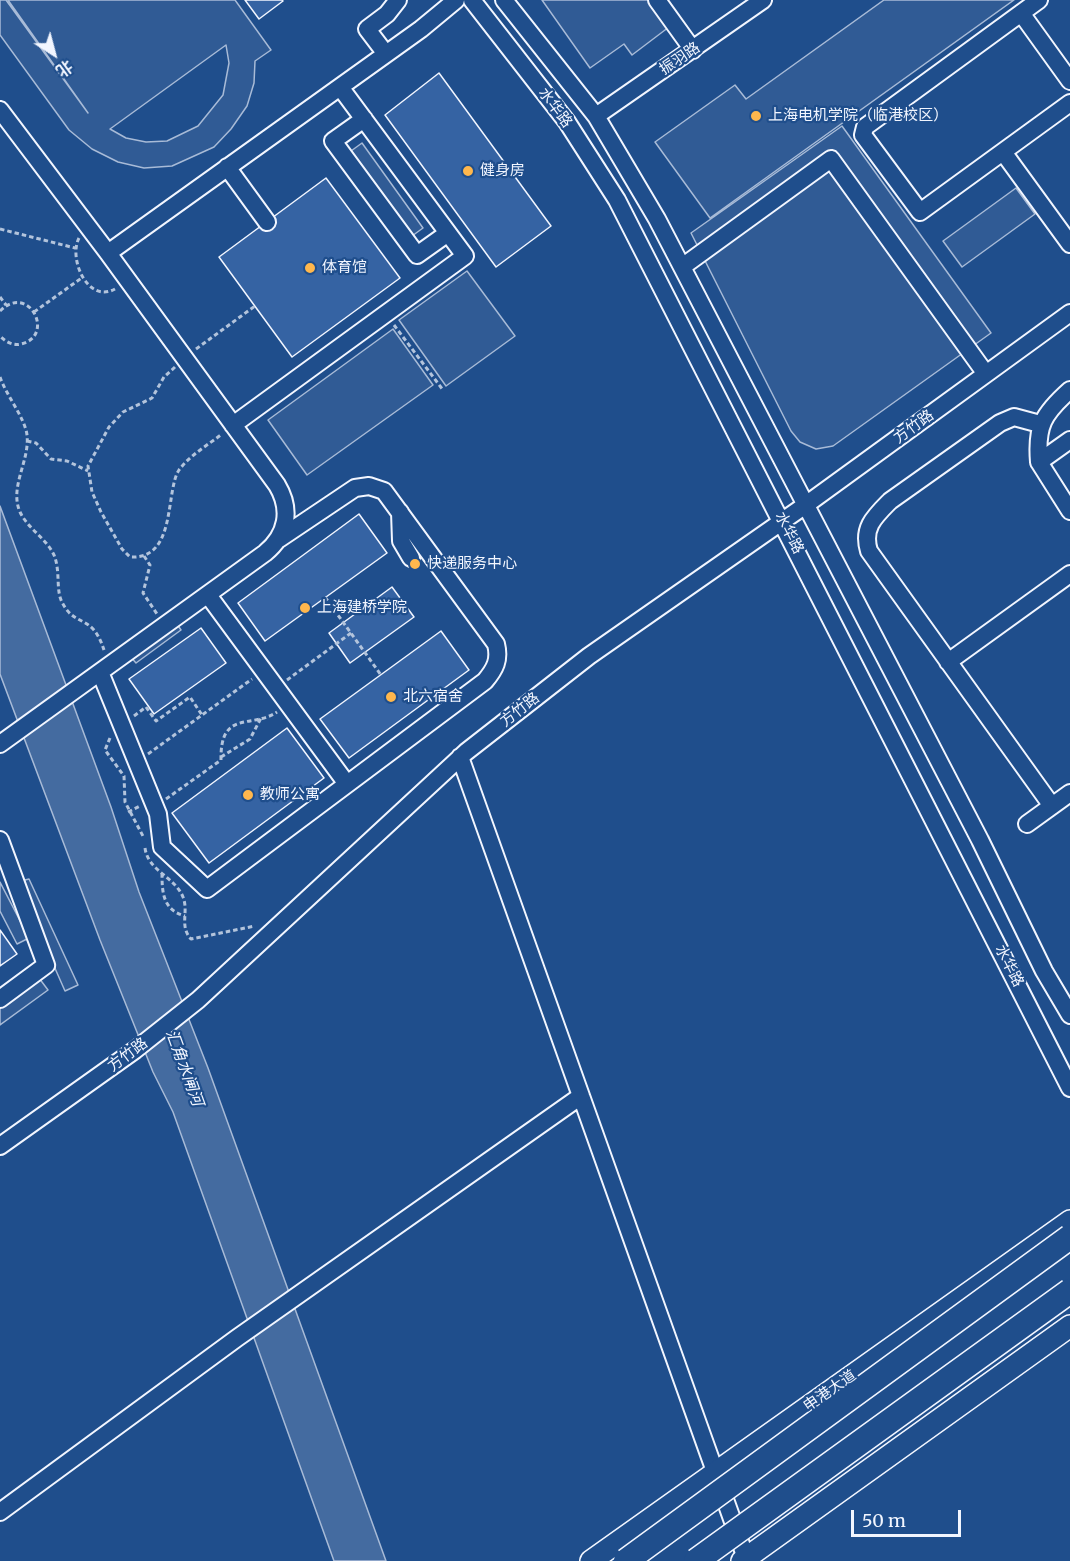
<!DOCTYPE html>
<html>
<head>
<meta charset="utf-8">
<style>
  body { margin:0 }
  #map { position:relative; width:1070px; height:1561px; overflow:hidden; background:#1f4e8c; font-family:Merriweather,"Noto Sans SC",serif }
  canvas { display:block }
  .north { position:absolute; left:24px; top:24px; width:60px; height:60px; -webkit-text-stroke:4px #1f4e8c; paint-order:stroke; rotate:144deg; font-size:16px; font-weight:700; line-height:24px; text-align:center; color:#f2f6ff }
  .north::after { content:''; display:block; margin:auto; width:21px; height:27px; background:#f2f6ff; clip-path:polygon(50% 0,100% 100%,50% 72%,0 100%) }
  .scale { position:absolute; left:851px; top:1510px; width:110px; height:27px; box-sizing:border-box; border:3px solid #f2f6ff; border-top:0; padding-left:8px; font-size:18px; line-height:21px; white-space:nowrap; color:#f2f6ff; -webkit-text-stroke:4px #1f4e8c; paint-order:stroke }
</style>
</head>
<body>
<div id="map">
<canvas width="1070" height="1561"></canvas>
<div class="north">北</div>
<div class="scale">50 m</div>
</div>
<script>
const context = document.querySelector('canvas').getContext('2d');
context.lineJoin = 'round';
function fill(path, color) {
  context.fillStyle = color;
  context.fill(path, 'evenodd');
}
function trace(path, color, width, dash) {
  context.strokeStyle = color;
  context.lineWidth = width;
  context.lineCap = dash ? 'butt' : 'round';
  context.setLineDash(dash || []);
  context.stroke(path);
}
function label(font, color, halo, rows, align = 'center') {
  context.font = font + ' Merriweather,"Noto Sans SC",serif';
  context.lineWidth = 4.5;
  context.setLineDash([]);
  context.textBaseline = 'middle';
  context.strokeStyle = halo;
  context.fillStyle = color;
  for (const [text, x, y, turn = 0] of rows) {
    context.save();
    context.translate(x, y);
    context.rotate((+turn || 0) * Math.PI / 180);
    context.textAlign = isNaN(turn) ? turn : align;
    if (halo) context.strokeText(text, 0, 0);
    context.fillText(text, 0, 0);
    context.restore();
  }
}
const built = new Path2D(`
  M 0,0 L 6,0 L 88,113 L 8,0 L 235,0 L 271,50 L 255,61 L 254,83 L 247,106 L 231,129 L 214,147 L 172,166 L 144,168 L 118,162 L 92,149 L 69,130 L 0,35 ZM 226,45 L 229,63 L 223,95 L 198,126 L 167,141 L 146,142 L 126,138 L 110,129 Z
  M 542,0 L 649,0 L 669,27 L 632,55 L 624,44 L 590,68 Z
  M 884,0 L 1014,0 L 710,218 L 655,142 L 735,85 L 746,99 Z
  M 842,126 L 991,333 L 833,446 L 816,449 L 800,442 L 791,431 L 691,233 Z
  M 362,143 L 423,228 L 412,236 L 351,151 Z
  M 1016,188 L 1035,214 L 962,267 L 943,241 Z
  M 467,271 L 515,336 L 446,386 L 399,320 Z
  M 393,329 L 433,385 L 307,475 L 268,420 Z
  M 175,621 L 181,630 L 136,663 L 129,655 Z
  M 29,879 L 78,985 L 65,991 L 17,882 Z
  M 0,882 L 29,938 L 17,944 L 0,911 Z
  M 39,978 L 48,990 L 0,1025 L 0,1006 Z`);
fill(built, '#305b95');
trace(built, '#a8bbd7', 1.5);
const water = new Path2D(`
  M 0,506 L 111,807 L 139,892 L 208,1068 L 386,1561 L 334,1561 L 173,1112 L 153,1072 L 100,940 L 0,674 Z`);
fill(water, '#446ba0');
trace(water, '#a8bbd7', 1.5);
const building = new Path2D(`
  M 245,0 L 282,0 L 283,1 L 259,19 Z
  M 439,73 L 551,226 L 496,267 L 385,115 Z
  M 326,178 L 400,278 L 292,357 L 219,257 Z
  M 359,514 L 387,553 L 265,641 L 238,603 Z
  M 392,587 L 414,617 L 350,663 L 329,633 Z
  M 201,628 L 226,663 L 154,714 L 129,679 Z
  M 441,631 L 469,670 L 349,758 L 320,719 Z
  M 287,728 L 324,778 L 209,863 L 172,813 Z
  M 0,930 L 17,954 L 0,966 Z`);
fill(building, '#3563a3');
trace(building, '#f2f6ff', 1.5);
const minor = new Path2D(`
  M 472,0 L 567,122 L 617,200 L 1070,1088
  M 504,0 L 596,116 L 657,219 L 980,840 L 1044,971 L 1070,1015
  M 657,0 L 693,50
  M 1039,0 L 865,127 L 863,135 L 920,212 L 1070,103
  M 1021,13 L 1070,81
  M 386,54 L 367,29 L 387,14 L 398,0
  M 0,110 L 108,253 L 277,485 C 292,510 287,535 265,553 L 0,744
  M 596,116 L 763,0
  M 364,119 L 333,141 L 417,255 L 448,233
  M 1003,152 L 1070,244
  M 227,167 L 267,222
  M 108,253 L 421,29 L 456,0
  M 682,267 L 831,159 L 986,374
  M 1040,424 L 1014,417 L 1000,423 L 890,501 C 874,517 862,528 869,551 L 1052,806
  M 233,425 L 465,256 L 340,87
  M 1070,440 L 1039,462 L 1070,511
  M 1039,462 C 1036,426 1043,414 1070,390
  M 400,512 L 401,541 L 411,558
  M 208,595 L 347,784
  M 948,662 L 1070,574
  M 100,672 L 158,814 L 162,847 L 207,889 L 485,681 C 495,669 500,660 496,644 L 384,491 L 369,486 L 355,488 L 279,539
  M 460,757 L 747,1561
  M 1027,824 L 1070,793
  M 0,840 L 46,965 L 0,999
  M 0,1146 L 135,1050 L 198,1000 L 466,752 L 589,656 L 807,504 L 1070,313
  M 0,1512 L 237,1338 L 581,1096`);
const major = new Path2D(`
  M 591,1561 L 1070,1221
  M 742,1561 L 1070,1326`);
trace(minor, '#f2f6ff', 20);
trace(major, '#f2f6ff', 24);
trace(new Path2D(`
  M 0,229 L 75,248
  M 79,238 C 68,259 88,304 115,289
  M 0,297 L 6,305
  M 0,311 C 29,282 56,336 21,344 C 13,346 6,342 0,336
  M 34,312 L 83,277
  M 394,325 L 443,390
  M 196,349 L 255,306
  M 175,367 L 164,377 L 152,398 L 123,412 L 109,427 L 88,466 L 92,492 L 101,512 L 122,549 L 130,557 C 177,560 165,491 179,470 C 190,455 208,445 222,434
  M 0,377 C 6,395 25,418 27,435 C 30,461 9,487 20,512 C 28,529 46,538 54,555 C 61,572 55,591 63,604 C 76,628 92,613 104,650
  M 27,441 L 36,443 L 51,459 L 67,461 L 88,471
  M 144,556 L 150,565 L 143,593 L 157,614
  M 325,597 L 381,675
  M 287,680 L 351,633
  M 134,716 L 146,707 L 156,721 L 190,697 L 202,715
  M 110,738 L 105,750 L 124,776 L 125,802 L 144,838
  M 148,754 L 252,679
  M 221,757 L 250,739 L 261,718
  M 166,799 L 221,760 C 220,709 252,729 277,712
  M 128,812 L 140,806
  M 145,848 C 148,871 175,877 183,897 C 189,912 179,926 191,939 L 255,926
  M 162,873 C 162,893 163,910 185,916`), '#b3c4dc', 3, [4.5, 3]);
trace(minor, '#1f4e8c', 16);
trace(major, '#1f4e8c', 21);
const highwayBridge = new Path2D(`
  M 626,1561 L 1070,1237
  M 696,1561 L 1070,1291`);
trace(highwayBridge, '#f2f6ff', 27, []);
trace(highwayBridge, '#1f4e8c', 24);
for (const [x, y, r, color] of [
  [756,116,6,"#ffb74d"],
  [468,171,6,"#ffb74d"],
  [310,268,6,"#ffb74d"],
  [415,564,6,"#ffb74d"],
  [305,608,6,"#ffb74d"],
  [391,697,6,"#ffb74d"],
  [248,795,6,"#ffb74d"]
]) {
  const dot = new Path2D();
  dot.arc(x, y, r, 0, 2 * Math.PI);
  context.fillStyle = color;
  context.fill(dot);
  trace(dot, '#1f4e8c', 2);
}
label('15px', '#f2f6ff', '#1f4e8c', [
  ["振羽路",680,59,-34],
  ["水华路",555,108,53],
  ["方竹路",914,427,-36],
  ["水华路",789,533,63],
  ["方竹路",520,710,-38],
  ["水华路",1009,966,63],
  ["方竹路",128,1055,-37],
  ["申港大道",830,1391,-35]
]);
label('15px', '#f2f6ff', '#1f4e8c', [
  ["上海电机学院（临港校区）",768,116],
  ["健身房",480,171],
  ["体育馆",322,268],
  ["快递服务中心",427,564],
  ["上海建桥学院",317,608],
  ["北六宿舍",403,697],
  ["教师公寓",260,795]
], 'left');
label('italic 16px', '#f2f6ff', '#1f4e8c', [
  ["汇角水闸河",184,1068,70]
]);
</script>
</body>
</html>
